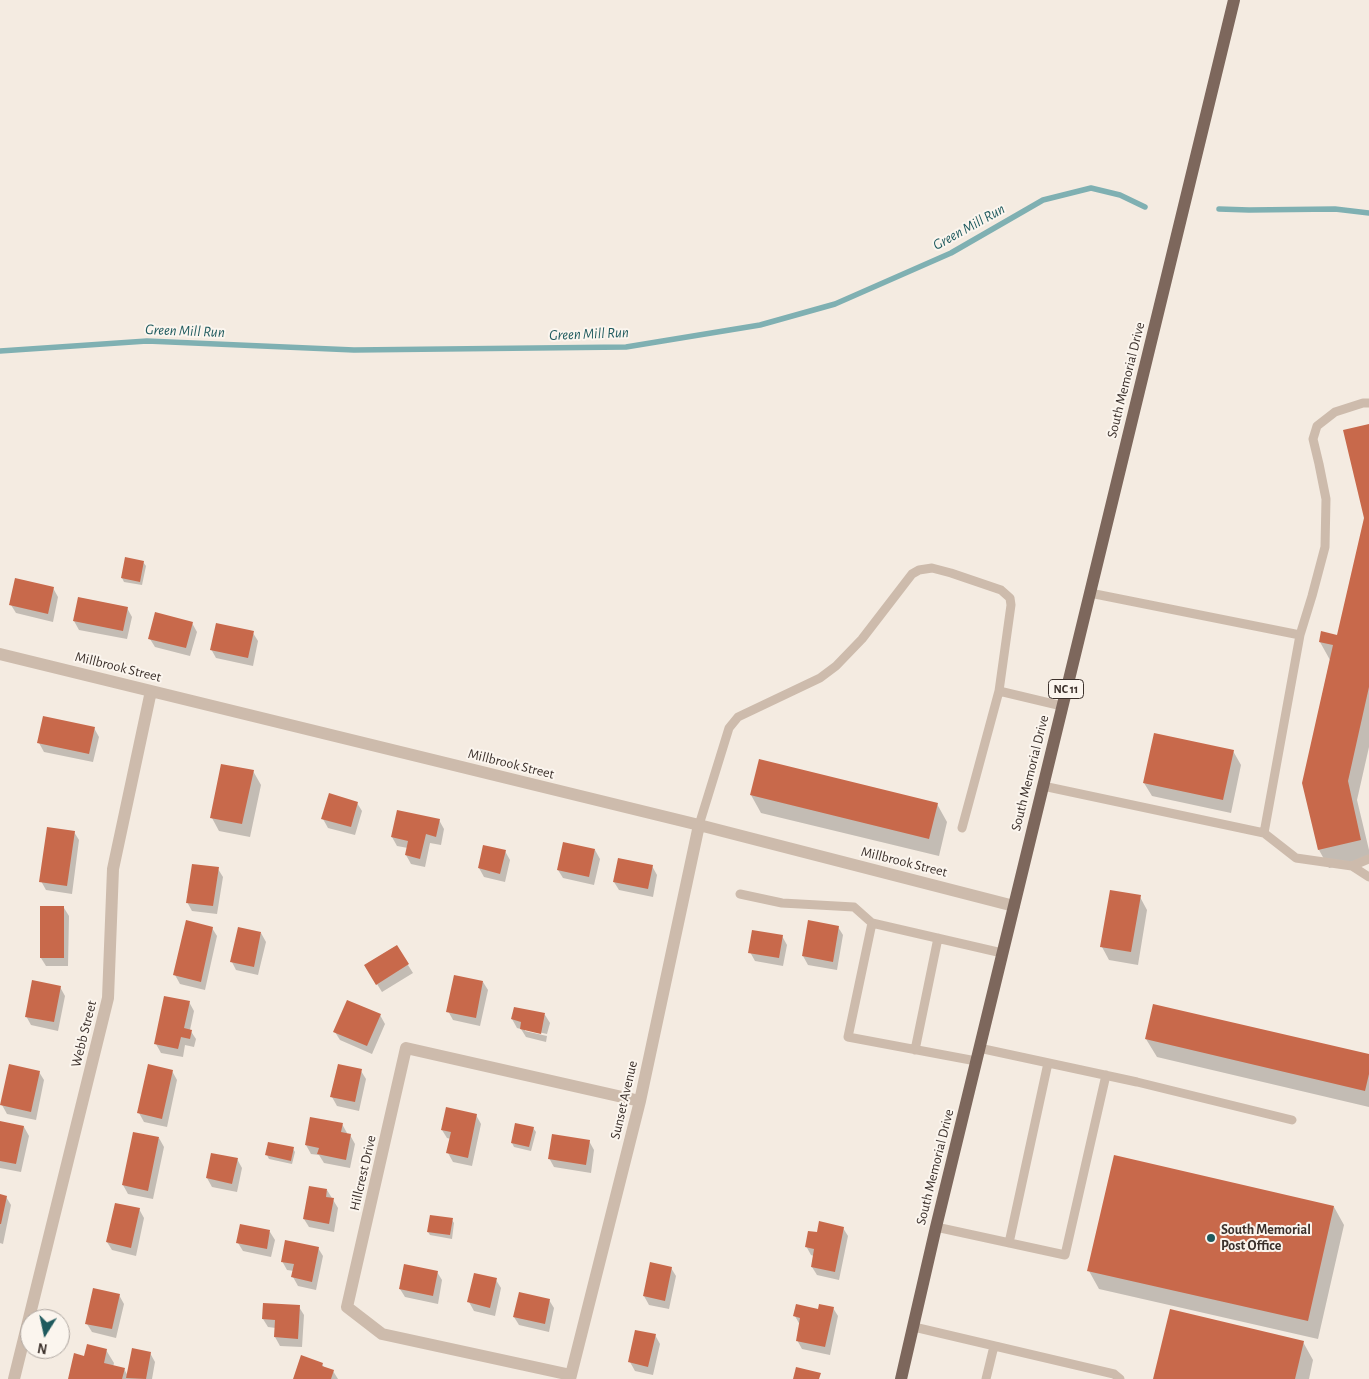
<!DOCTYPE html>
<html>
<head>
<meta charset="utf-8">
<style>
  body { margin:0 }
  #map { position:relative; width:1369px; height:1379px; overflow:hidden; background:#f4ebe1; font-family:"Alegreya Sans",sans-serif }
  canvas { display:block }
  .north { position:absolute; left:20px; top:1309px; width:50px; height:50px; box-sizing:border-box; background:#fbf5ee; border:1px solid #aea6a0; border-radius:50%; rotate:190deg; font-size:14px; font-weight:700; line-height:20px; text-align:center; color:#3b302b }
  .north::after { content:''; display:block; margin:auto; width:18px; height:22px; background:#1f5a5e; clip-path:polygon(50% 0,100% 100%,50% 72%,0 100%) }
</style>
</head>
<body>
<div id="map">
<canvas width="1369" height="1379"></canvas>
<div class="north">N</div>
</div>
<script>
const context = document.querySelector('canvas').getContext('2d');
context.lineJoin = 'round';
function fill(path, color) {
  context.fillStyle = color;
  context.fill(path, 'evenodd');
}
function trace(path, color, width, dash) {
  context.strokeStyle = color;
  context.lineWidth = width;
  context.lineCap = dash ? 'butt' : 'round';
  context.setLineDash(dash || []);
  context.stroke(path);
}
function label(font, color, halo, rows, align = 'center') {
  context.font = font + ' "Alegreya Sans",sans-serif';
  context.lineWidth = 4;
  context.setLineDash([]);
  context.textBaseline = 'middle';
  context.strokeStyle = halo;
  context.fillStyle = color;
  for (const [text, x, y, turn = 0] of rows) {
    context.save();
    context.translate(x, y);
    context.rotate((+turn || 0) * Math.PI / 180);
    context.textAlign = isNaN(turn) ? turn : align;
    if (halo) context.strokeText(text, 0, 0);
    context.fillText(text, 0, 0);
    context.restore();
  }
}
fill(new Path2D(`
  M 1369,426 L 1369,747 L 1357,800 L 1369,850 L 1369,859 L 1329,868 L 1319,850 L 1303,783 L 1330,660 L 1320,642 L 1338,636 L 1365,518 Z
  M 143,562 L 146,566 L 142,585 L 124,582 L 122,578 Z
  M 53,588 L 58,597 L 53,622 L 16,613 L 11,605 Z
  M 127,608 L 132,617 L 127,639 L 79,630 L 74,621 Z
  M 192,623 L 197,632 L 190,656 L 155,647 L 150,639 Z
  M 253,633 L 258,641 L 253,666 L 216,658 L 211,649 Z
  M 94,728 L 99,737 L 93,762 L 44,752 L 39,743 Z
  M 1233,751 L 1241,765 L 1231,813 L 1152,796 L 1144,783 Z
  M 253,771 L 261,785 L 250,837 L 219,831 L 212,818 Z
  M 751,795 L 937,804 L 947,822 L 939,856 L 761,813 Z
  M 357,803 L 362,811 L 355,835 L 328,828 L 323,819 Z
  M 439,820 L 444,829 L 441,845 L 430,843 L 425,867 L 411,864 L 406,855 L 408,848 L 397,846 L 392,837 Z
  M 74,832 L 79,840 L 72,894 L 46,890 L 41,881 Z
  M 595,850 L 600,859 L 594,885 L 563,878 L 558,870 Z
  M 505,851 L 510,860 L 505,882 L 484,877 L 479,868 Z
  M 652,866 L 657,875 L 653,897 L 619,890 L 614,882 Z
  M 218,869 L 223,877 L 217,914 L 192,911 L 187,902 Z
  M 1140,897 L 1147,910 L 1138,965 L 1109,960 L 1102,947 Z
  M 64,908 L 69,916 L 68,966 L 46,966 L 41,958 Z
  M 838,927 L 843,935 L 837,970 L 808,965 L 803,956 Z
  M 212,928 L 217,936 L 205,990 L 180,984 L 175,975 Z
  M 261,933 L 266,942 L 258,975 L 236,970 L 232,962 Z
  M 782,936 L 787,945 L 783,966 L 755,961 L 750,952 Z
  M 396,946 L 413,973 L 382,992 L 365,965 Z
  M 483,982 L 488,990 L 480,1026 L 453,1020 L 448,1011 Z
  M 60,987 L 65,996 L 58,1031 L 31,1025 L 26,1016 Z
  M 189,1002 L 194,1011 L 190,1030 L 196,1039 L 194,1047 L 185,1045 L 183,1057 L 161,1053 L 156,1044 Z
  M 380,1015 L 385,1024 L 372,1054 L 340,1040 L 335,1032 Z
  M 545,1015 L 550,1023 L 547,1034 L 525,1029 L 525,1031 L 547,1036 L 546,1042 L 526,1037 L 521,1029 L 517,1028 L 512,1019 Z
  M 1146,1039 L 1369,1056 L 1369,1107 L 1157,1057 Z
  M 172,1071 L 177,1080 L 167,1127 L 144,1122 L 139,1113 Z
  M 361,1071 L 366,1079 L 359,1111 L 337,1106 L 332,1097 Z
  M 39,1072 L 44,1080 L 36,1120 L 7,1114 L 2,1105 Z
  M 476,1115 L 481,1124 L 472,1166 L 453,1162 L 448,1153 L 451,1139 L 447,1138 L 442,1130 Z
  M 0,1122 L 24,1127 L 29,1136 L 21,1172 L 0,1168 Z
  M 342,1124 L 347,1133 L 347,1135 L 350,1135 L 355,1144 L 350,1168 L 324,1163 L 319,1155 L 311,1154 L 306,1145 Z
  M 533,1128 L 536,1132 L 531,1151 L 514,1147 L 512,1143 Z
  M 159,1138 L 164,1147 L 153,1199 L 128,1194 L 123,1185 Z
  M 589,1141 L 594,1150 L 591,1173 L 554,1167 L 549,1158 Z
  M 293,1149 L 295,1152 L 292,1164 L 269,1159 L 267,1155 Z
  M 237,1159 L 242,1168 L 237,1192 L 212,1187 L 207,1178 Z
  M 327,1190 L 338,1208 L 334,1232 L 309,1227 L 304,1219 Z
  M 0,1195 L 6,1197 L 11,1205 L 3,1244 L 0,1243 Z
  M 1334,1207 L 1344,1225 L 1318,1339 L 1099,1289 L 1089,1271 Z
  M 139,1209 L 144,1218 L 136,1256 L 112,1250 L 107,1242 Z
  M 452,1220 L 454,1223 L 452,1239 L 430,1235 L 428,1232 Z
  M 843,1228 L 848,1236 L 839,1280 L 817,1275 L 812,1267 L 814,1256 L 811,1255 L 806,1246 L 818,1234 Z
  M 270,1232 L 275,1240 L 271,1257 L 243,1251 L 238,1243 Z
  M 318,1248 L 323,1256 L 316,1290 L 298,1286 L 293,1277 L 294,1271 L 287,1270 L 282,1261 Z
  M 671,1268 L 676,1276 L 669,1309 L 649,1305 L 644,1296 Z
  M 437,1272 L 442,1280 L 438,1304 L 405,1297 L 400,1289 Z
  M 496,1280 L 501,1288 L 495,1316 L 474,1311 L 469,1302 Z
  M 119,1295 L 124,1304 L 116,1338 L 92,1332 L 87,1324 Z
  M 549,1300 L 554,1308 L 549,1332 L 519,1325 L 514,1317 Z
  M 299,1307 L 304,1315 L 302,1347 L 280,1346 L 275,1337 L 276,1328 L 268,1327 L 263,1319 Z
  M 833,1308 L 838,1316 L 830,1355 L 802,1349 L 797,1340 L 800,1325 L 795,1316 Z
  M 655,1335 L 660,1344 L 653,1375 L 635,1371 L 630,1362 Z
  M 1303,1342 L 1313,1360 L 1309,1379 L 1154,1379 Z
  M 106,1350 L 114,1363 L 113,1367 L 124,1369 L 128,1376 L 150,1353 L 155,1362 L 152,1379 L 70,1379 L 85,1357 Z
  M 322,1364 L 325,1369 L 333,1371 L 338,1379 L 295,1379 Z`), '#0003');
trace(new Path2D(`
  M 1219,209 L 1249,210 L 1335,209 L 1369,213
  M 0,351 L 147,341 L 354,350 L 626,347 L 760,325 L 835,304 L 951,253 L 1043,200 L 1091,188 L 1120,195 L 1145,207`), '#7fb0b2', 5.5);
fill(new Path2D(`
  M 1369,424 L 1369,687 L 1348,781 L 1361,840 L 1318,850 L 1302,783 L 1333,645 L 1319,642 L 1321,631 L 1337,635 L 1364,518 L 1343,430 Z
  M 125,557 L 144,561 L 140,582 L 121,578 Z
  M 15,578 L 54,587 L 48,614 L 9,605 Z
  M 78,597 L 128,607 L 123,631 L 73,621 Z
  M 155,612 L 193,622 L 186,648 L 148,639 Z
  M 216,623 L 254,631 L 248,658 L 210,650 Z
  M 43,716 L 95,727 L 89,754 L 37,743 Z
  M 1154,733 L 1234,750 L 1223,800 L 1143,783 Z
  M 759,759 L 938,803 L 929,839 L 750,795 Z
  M 221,764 L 254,770 L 242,824 L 210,818 Z
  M 329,793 L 358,802 L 351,827 L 321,819 Z
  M 397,810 L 440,819 L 436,837 L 426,834 L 420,859 L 405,855 L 408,841 L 391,837 Z
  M 47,827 L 75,831 L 67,886 L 39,882 Z
  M 563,842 L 595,849 L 589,877 L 557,870 Z
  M 483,845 L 506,850 L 500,874 L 478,868 Z
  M 618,858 L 653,865 L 648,889 L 613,882 Z
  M 192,864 L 219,867 L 213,906 L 186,903 Z
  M 1110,890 L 1141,895 L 1131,952 L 1100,947 Z
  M 40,906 L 64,906 L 64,958 L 40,958 Z
  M 186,920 L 213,927 L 201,982 L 173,975 Z
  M 808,920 L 839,926 L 833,962 L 802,956 Z
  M 238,927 L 261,932 L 254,967 L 230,962 Z
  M 752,930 L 783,935 L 779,958 L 748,953 Z
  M 397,945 L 409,964 L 376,985 L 364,965 Z
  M 454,975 L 483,981 L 476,1018 L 446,1012 Z
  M 32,980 L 61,986 L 54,1022 L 25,1017 Z
  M 164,996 L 190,1001 L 184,1028 L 192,1030 L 190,1039 L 181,1037 L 178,1049 L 154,1044 Z
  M 347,1000 L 381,1014 L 367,1046 L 333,1032 Z
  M 1153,1004 L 1369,1054 L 1369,1074 L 1365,1091 L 1145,1039 Z
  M 514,1007 L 545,1013 L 541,1034 L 520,1029 L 521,1022 L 511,1019 Z
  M 9,1064 L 40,1071 L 31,1112 L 0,1105 Z
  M 148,1064 L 173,1070 L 162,1119 L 137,1113 Z
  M 338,1064 L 362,1069 L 355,1102 L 330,1097 Z
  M 446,1107 L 477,1114 L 468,1158 L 446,1153 L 451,1132 L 441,1130 Z
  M 310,1117 L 343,1123 L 341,1132 L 351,1134 L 346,1160 L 317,1154 L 319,1148 L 305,1145 Z
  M 0,1121 L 24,1126 L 16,1164 L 0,1161 Z
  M 515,1123 L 534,1127 L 529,1147 L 511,1143 Z
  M 133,1132 L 159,1137 L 148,1191 L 122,1185 Z
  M 552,1134 L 590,1140 L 586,1165 L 548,1159 Z
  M 268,1142 L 294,1147 L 291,1161 L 265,1155 Z
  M 211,1153 L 238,1158 L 232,1184 L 206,1178 Z
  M 1114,1155 L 1334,1206 L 1308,1321 L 1087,1271 Z
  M 309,1186 L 327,1189 L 326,1197 L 334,1198 L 329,1224 L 303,1219 Z
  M 0,1194 L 7,1196 L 1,1224 L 0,1224 Z
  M 115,1203 L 140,1208 L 131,1248 L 106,1242 Z
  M 430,1215 L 453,1218 L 450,1235 L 427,1232 Z
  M 819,1221 L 844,1227 L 835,1272 L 811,1267 L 814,1249 L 805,1247 L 808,1231 L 817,1232 Z
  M 240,1224 L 270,1230 L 267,1249 L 236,1243 Z
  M 285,1240 L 319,1247 L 312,1282 L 291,1277 L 294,1264 L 281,1262 Z
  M 650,1262 L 672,1267 L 665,1301 L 643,1296 Z
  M 404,1264 L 438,1271 L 433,1296 L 399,1289 Z
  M 474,1273 L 497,1278 L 490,1308 L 467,1302 Z
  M 93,1288 L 120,1294 L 112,1329 L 85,1324 Z
  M 519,1292 L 550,1299 L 545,1324 L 513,1317 Z
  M 263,1303 L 300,1305 L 298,1339 L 274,1337 L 275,1320 L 262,1319 Z
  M 796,1304 L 818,1309 L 819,1304 L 834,1307 L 825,1347 L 796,1341 L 800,1318 L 793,1316 Z
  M 1170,1309 L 1304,1341 L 1295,1379 L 1153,1379 Z
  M 635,1330 L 656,1334 L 648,1367 L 628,1362 Z
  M 87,1344 L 107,1349 L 104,1363 L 125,1368 L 122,1379 L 68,1379 L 74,1353 L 84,1356 Z
  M 132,1348 L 151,1352 L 146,1379 L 126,1378 Z
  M 301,1355 L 323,1363 L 322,1366 L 334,1370 L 331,1379 L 293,1379 Z
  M 796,1367 L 821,1373 L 819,1379 L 793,1379 Z`), '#c8694b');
trace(new Path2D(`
  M 1090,593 L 1300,635 L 1264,833
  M 1300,635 L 1312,596 L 1325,547 L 1326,499 L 1319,464 L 1313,439 L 1317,426 L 1335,412 L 1363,403 L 1369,403
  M 999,691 L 1062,706
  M 1043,786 L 1264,833 L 1296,858 L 1352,866 L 1369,859
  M 699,825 L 729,728 L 738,717 L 820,678 L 836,666 L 862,639 L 912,574 L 919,570 L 932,568 L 951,573 L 1001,590 L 1010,598 L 1011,605 L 999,691 L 962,828
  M 1352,866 L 1369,877
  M 740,894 L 782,903 L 854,907 L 872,923
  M 979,1048 L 1137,1082 L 1292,1120
  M 915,1050 L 938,938
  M 976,1061 L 848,1037 L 872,923 L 1002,953
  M 936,1227 L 1065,1255 L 1106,1075
  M 1009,1243 L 1048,1063
  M 914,1327 L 1114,1374 L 1120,1379
  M 986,1379 L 994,1346`), '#cdbbac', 9);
trace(new Path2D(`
  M 0,654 L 699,825 L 1014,906
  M 571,1375 L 382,1334 L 347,1307 L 406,1048 L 640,1101
  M 14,1379 L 108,998 L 113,869 L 151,691
  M 570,1379 L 640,1101 L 699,825`), '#cdbbac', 12);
trace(new Path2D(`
  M 901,1379 L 936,1227 L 1234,0`), '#7d675c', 12);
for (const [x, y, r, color] of [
  [1211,1238,5,"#1f5a5e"]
]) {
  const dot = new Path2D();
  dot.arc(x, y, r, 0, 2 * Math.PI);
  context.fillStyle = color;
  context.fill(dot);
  trace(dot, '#fbf5ee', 2);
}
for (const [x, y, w] of [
  [1066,689,35]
]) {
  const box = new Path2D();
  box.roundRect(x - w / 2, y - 9.5, w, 19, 4);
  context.fillStyle = '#fbf5ee';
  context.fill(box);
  trace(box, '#3b302b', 1);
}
label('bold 12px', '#3b302b', null, [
  ["NC 11",1066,689]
]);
label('14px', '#3b302b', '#fbf5ee', [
  ["South Memorial Drive",1126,380,-76],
  ["Millbrook Street",118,667,14],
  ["Millbrook Street",511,764,14],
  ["South Memorial Drive",1030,773,-76],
  ["Millbrook Street",904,862,14],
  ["Webb Street",84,1034,-76],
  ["Sunset Avenue",624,1100,-77],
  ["South Memorial Drive",935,1167,-76],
  ["Hillcrest Drive",363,1173,-77]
]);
label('bold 14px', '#3b302b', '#fbf5ee', [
  ["South Memorial",1221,1230],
  ["Post Office",1221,1246]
], 'left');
label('italic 15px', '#1f5a5e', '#fbf5ee', [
  ["Green Mill Run",969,227,-29],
  ["Green Mill Run",185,331,2],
  ["Green Mill Run",589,334,-2]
]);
</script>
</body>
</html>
